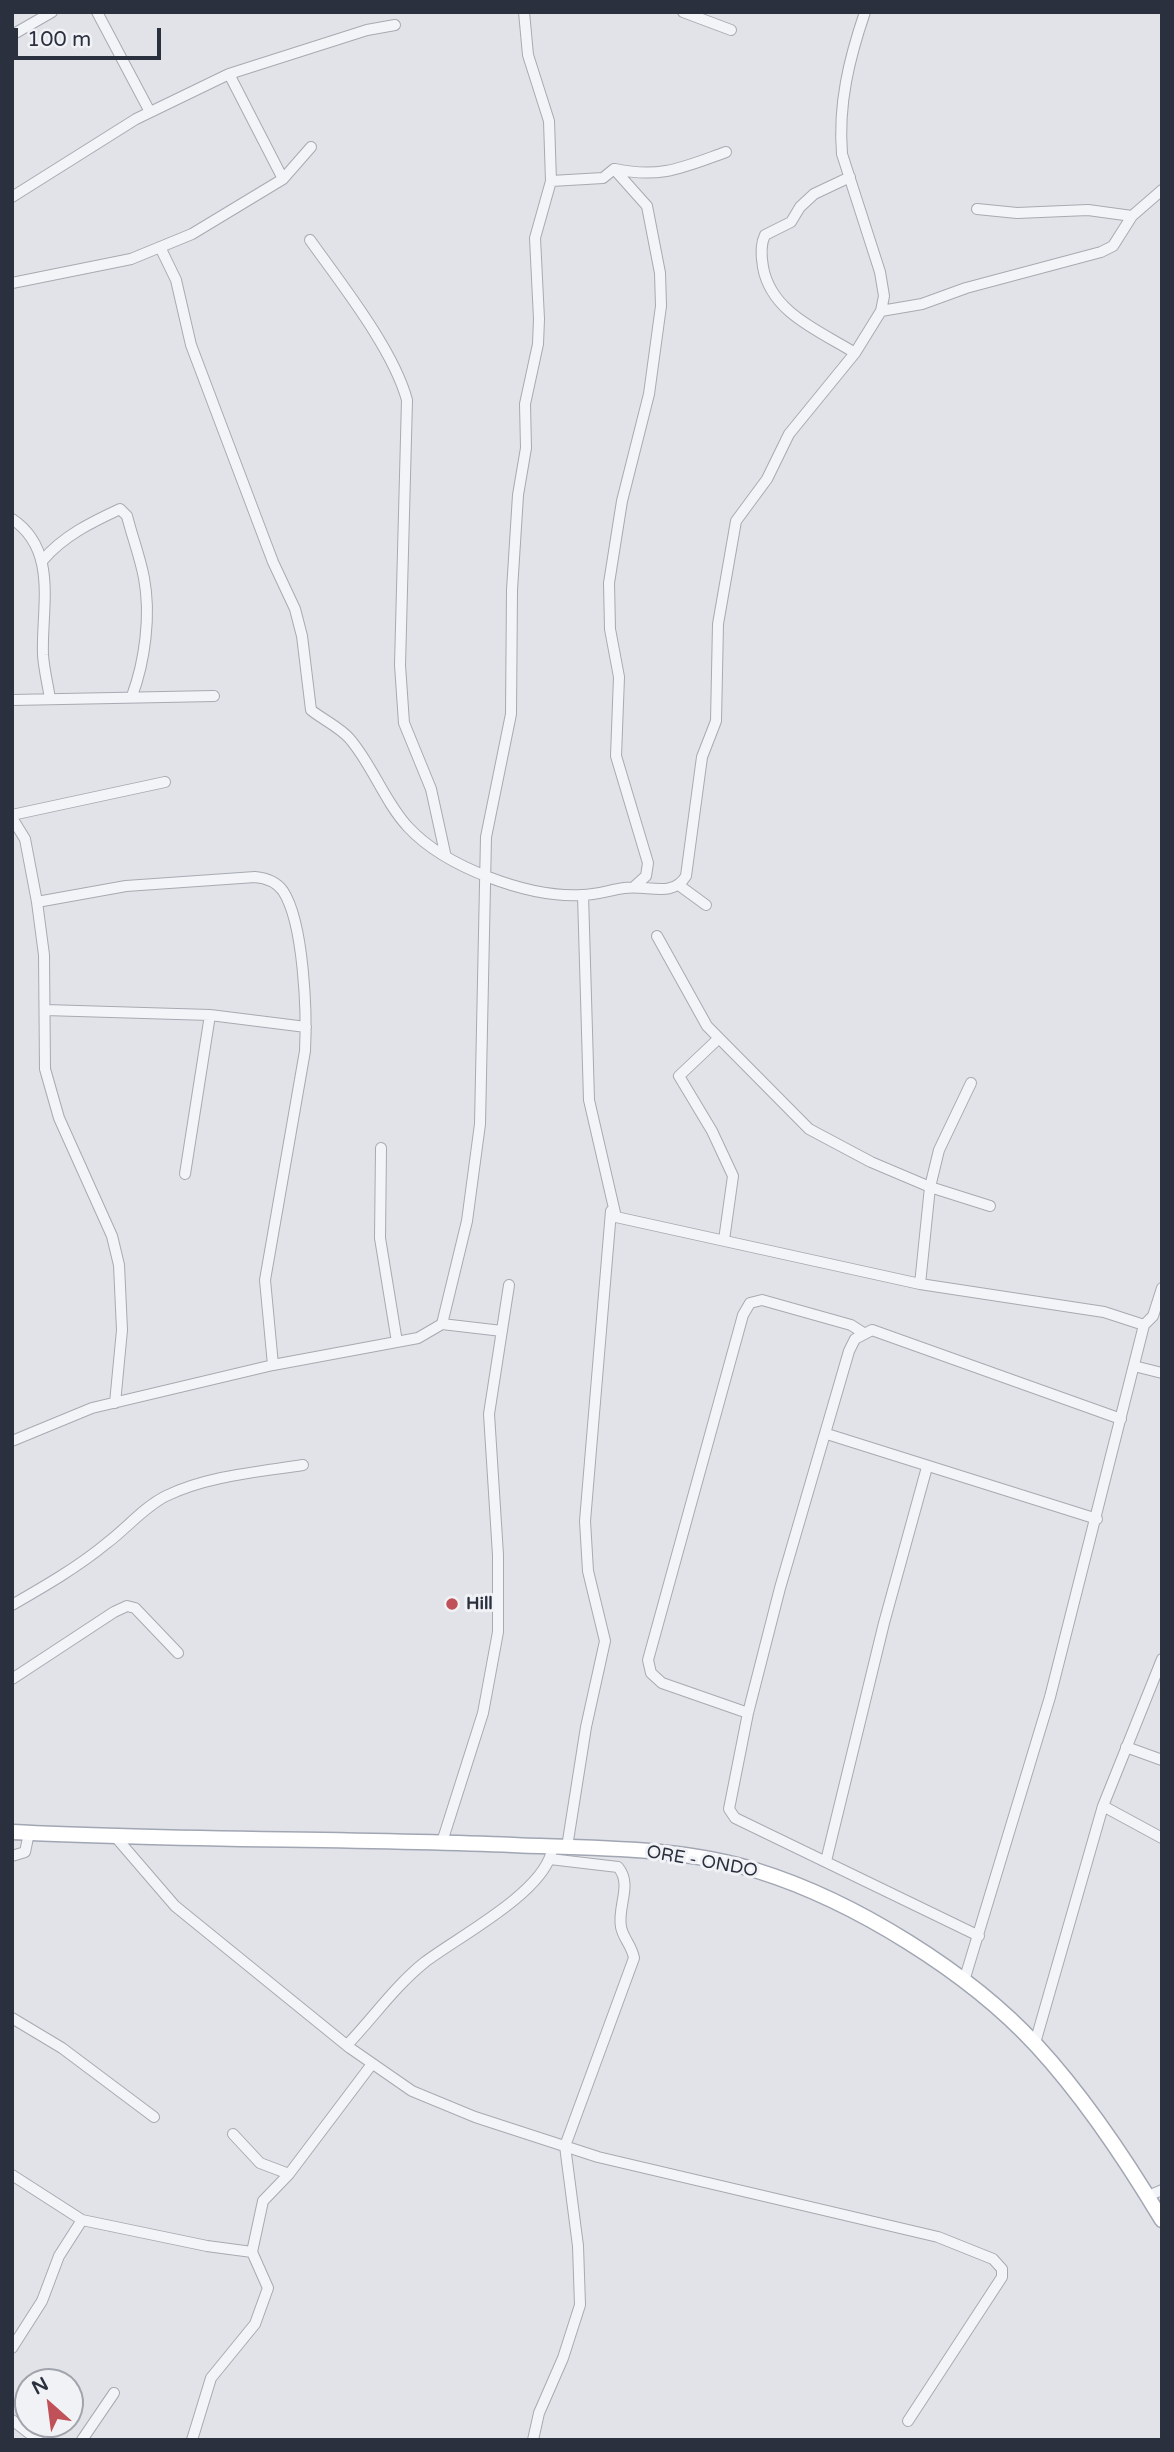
<!DOCTYPE html>
<html>
<head>
<meta charset="utf-8">
<style>
  body { margin:0 }
  #map { position:relative; width:1174px; height:2452px; overflow:hidden; background:#e1e3e8; font-family:"Varela Round",sans-serif }
  canvas { display:block }
  .frame { position:absolute; inset:0; border:14px solid #2b303e; pointer-events:none }
  .north { position:absolute; left:14px; top:2368px; width:70px; height:70px; box-sizing:border-box; background:#f0f2f6; border:2px solid #a1a4ac; border-radius:50%; rotate:332deg; font-size:19px; font-weight:700; line-height:28px; text-align:center; color:#2b303e }
  .north::after { content:''; display:block; margin:auto; width:24px; height:32px; background:#c15158; clip-path:polygon(50% 0,100% 100%,50% 72%,0 100%) }
  .scale { position:absolute; left:14px; top:28px; width:147px; height:32px; box-sizing:border-box; border:4px solid #2b303e; border-top:0; padding-left:9px; font-size:21px; line-height:24px; white-space:nowrap; color:#2b303e; -webkit-text-stroke:5px #f0f2f6; paint-order:stroke }
</style>
</head>
<body>
<div id="map">
<canvas width="1174" height="2452"></canvas>
<div class="frame"></div>
<div class="north">N</div>
<div class="scale">100 m</div>
</div>
<script>
const context = document.querySelector('canvas').getContext('2d');
context.lineJoin = 'round';
function trace(path, color, width, dash) {
  context.strokeStyle = color;
  context.lineWidth = width;
  context.lineCap = dash ? 'butt' : 'round';
  context.setLineDash(dash || []);
  context.stroke(path);
}
function label(font, color, halo, rows, align = 'center') {
  context.font = font + ' "Varela Round",sans-serif';
  context.lineWidth = 6;
  context.setLineDash([]);
  context.textBaseline = 'middle';
  context.strokeStyle = halo;
  context.fillStyle = color;
  for (const [text, x, y, turn = 0] of rows) {
    context.save();
    context.translate(x, y);
    context.rotate((+turn || 0) * Math.PI / 180);
    context.textAlign = isNaN(turn) ? turn : align;
    if (halo) context.strokeText(text, 0, 0);
    context.fillText(text, 0, 0);
    context.restore();
  }
}
const minor = new Path2D(`
  M 97,12 L 150,112
  M 683,12 L 731,30
  M 12,35 L 52,12
  M 229,74 L 283,179
  M 614,169 L 647,206 L 660,273 L 661,306 L 649,394 L 622,501 L 609,583 L 610,629 L 619,677 L 616,756 L 648,863 L 646,876 L 635,886
  M 615,169 C 661,179 684,167 726,152
  M 850,177 L 814,194 L 800,207 L 791,222 L 765,235 C 760,245 761,256 763,267 C 771,313 820,331 855,353
  M 551,181 L 603,178 L 614,169
  M 12,197 L 136,119 L 229,74 L 367,30 L 395,25
  M 977,209 L 1017,213 L 1088,210 L 1132,216
  M 310,240 C 342,285 393,349 407,400 L 400,665 L 404,723 L 431,789 L 445,853
  M 160,247 L 176,280 L 191,345 L 273,562 L 295,609 L 302,636 L 311,710 C 322,719 339,727 349,738 C 372,764 384,801 408,827 C 445,867 528,898 582,895 C 596,895 610,890 624,888 C 647,884 672,899 686,876 L 702,757 L 716,721 L 718,624 L 736,521 L 767,479 L 789,434 L 855,353 L 881,311 L 884,296 L 880,272 L 842,154 C 838,104 849,59 865,12
  M 12,283 L 131,259 L 192,234 L 283,179 L 311,147
  M 881,311 L 922,304 L 966,288 L 1101,252 L 1113,246 L 1132,216 L 1162,190
  M 12,519 C 59,550 41,609 43,655 C 44,670 48,685 50,699
  M 43,560 C 63,536 92,522 120,509 L 127,516 C 132,536 140,557 144,578 C 151,615 145,661 132,696
  M 12,700 L 214,696
  M 12,815 L 165,782
  M 12,818 L 25,839 L 37,902 L 44,955 L 45,1069 L 59,1118 L 112,1236 L 119,1265 L 122,1330 L 115,1403
  M 680,886 L 706,905
  M 583,895 L 589,1100 L 616,1217 L 920,1284 L 1104,1312 L 1144,1325 L 1153,1316 L 1162,1288
  M 37,902 L 126,886 L 255,877 C 266,878 276,881 283,891 C 304,923 307,1013 305,1051 L 265,1280 L 273,1365
  M 657,936 L 707,1026 L 809,1129 L 871,1162 L 930,1187 L 990,1206
  M 45,1010 L 210,1015 L 306,1027
  M 718,1039 L 679,1076 L 712,1131 L 733,1176 L 724,1240
  M 381,1148 L 380,1238 L 397,1342
  M 185,1174 L 210,1015
  M 920,1284 L 930,1187 L 939,1150 L 971,1083
  M 442,1324 L 502,1331
  M 1134,1366 L 1162,1373
  M 827,1434 L 1097,1519
  M 12,1441 L 92,1408 L 273,1365 L 418,1338 L 442,1324 L 467,1221 L 480,1124 L 486,837 L 511,714 L 512,590 L 518,495 L 526,448 L 525,404 L 538,344 L 539,319 L 535,238 L 551,181 L 549,121 L 528,55 L 524,12
  M 12,1605 C 45,1586 78,1567 107,1543 C 127,1528 144,1507 166,1496 C 207,1476 258,1472 303,1465
  M 12,1679 L 114,1612 L 127,1606 L 135,1608 L 178,1653
  M 748,1713 L 662,1683 L 651,1673 L 648,1660 L 743,1315 L 750,1303 L 762,1300 L 851,1325 L 862,1332
  M 1126,1747 L 1162,1760
  M 1103,1806 L 1162,1838
  M 113,1834 L 175,1906 L 350,2048 L 412,2091 L 475,2117 L 598,2157 L 938,2237 L 993,2259 L 1002,2269 L 1002,2277 L 908,2421
  M 442,1842 L 483,1713 L 498,1632 L 498,1555 L 489,1414 L 509,1285
  M 567,1847 L 586,1727 L 605,1641 L 588,1571 L 585,1521 L 611,1211
  M 12,1856 L 25,1852 L 29,1833
  M 826,1861 L 884,1623 L 927,1467
  M 979,1936 L 735,1818 L 729,1809 L 748,1713 L 780,1588 L 849,1351 L 855,1339 L 872,1330 L 1121,1419
  M 964,1981 L 1050,1697 L 1144,1325
  M 12,2018 L 62,2048 L 154,2117
  M 1035,2043 L 1103,1806 L 1162,1659
  M 347,2045 C 373,2018 395,1986 425,1962 C 458,1937 539,1895 551,1854
  M 233,2134 L 260,2163 L 289,2174
  M 12,2175 L 82,2220 L 207,2246 L 252,2252 L 268,2288 L 255,2324 L 211,2378 L 192,2440
  M 1148,2196 L 1162,2190
  M 252,2252 L 263,2201 L 289,2174 L 372,2064
  M 12,2348 L 42,2301 L 59,2256 L 82,2220
  M 12,2420 L 38,2440
  M 82,2440 L 114,2393
  M 533,2440 L 539,2413 L 563,2358 L 580,2305 L 578,2246 L 565,2146 L 634,1958 C 632,1946 623,1938 621,1927 C 617,1906 633,1885 618,1867 L 550,1859`);
const primary = new Path2D(`
  M 12,1832 C 179,1841 346,1838 513,1845 C 594,1849 680,1846 758,1871 C 854,1901 969,1972 1037,2046 C 1084,2097 1126,2160 1162,2220`);
trace(minor, '#a7aab2', 12);
trace(primary, '#a1a6b3', 17);
trace(minor, '#f3f4f7', 10);
trace(primary, '#fff', 14);
for (const [x, y, r, color] of [
  [452,1604,7,"#c15158"]
]) {
  const dot = new Path2D();
  dot.arc(x, y, r, 0, 2 * Math.PI);
  context.fillStyle = color;
  context.fill(dot);
  trace(dot, '#f0f2f6', 2.5);
}
label('bold 18px', '#2b303e', '#f0f2f6', [
  ["Hill",466,1604]
], 'left');
label('18px', '#2b303e', '#f0f2f6', [
  ["ORE - ONDO",702,1862,10]
]);
</script>
</body>
</html>
